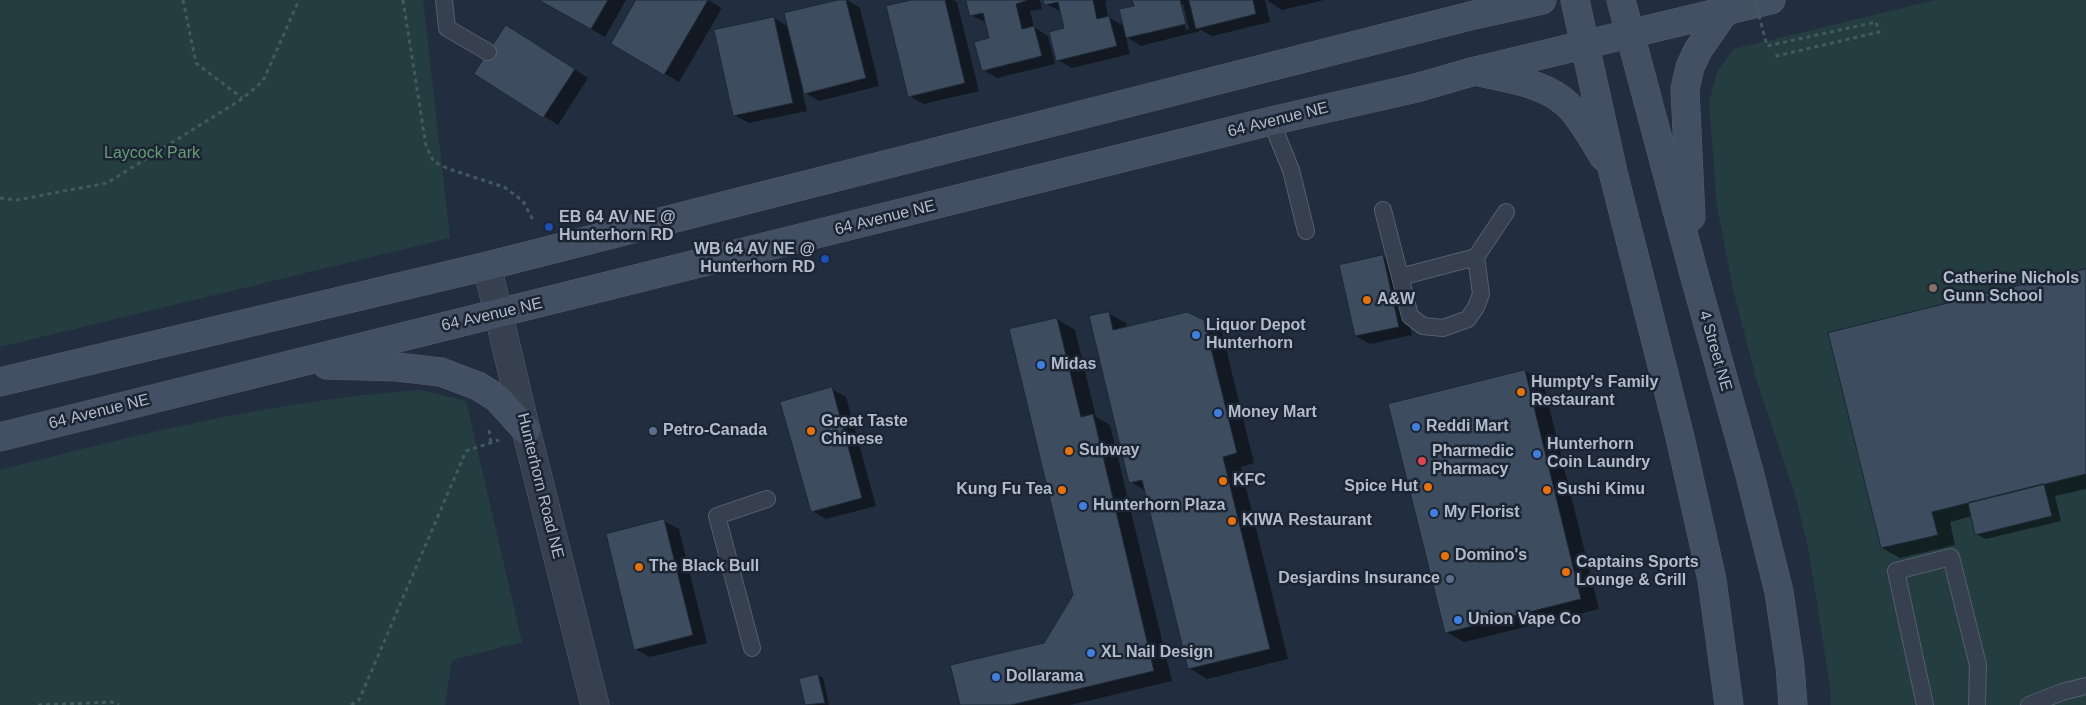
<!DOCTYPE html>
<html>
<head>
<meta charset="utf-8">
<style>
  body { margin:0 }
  canvas { display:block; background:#222e3f }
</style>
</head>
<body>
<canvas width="2086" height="705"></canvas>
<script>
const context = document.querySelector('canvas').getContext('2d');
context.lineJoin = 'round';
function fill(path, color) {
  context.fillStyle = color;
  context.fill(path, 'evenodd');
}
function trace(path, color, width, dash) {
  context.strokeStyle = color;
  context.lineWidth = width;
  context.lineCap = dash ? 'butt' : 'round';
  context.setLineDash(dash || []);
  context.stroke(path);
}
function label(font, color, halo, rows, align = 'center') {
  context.font = font + ' Helvetica,sans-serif';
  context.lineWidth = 5;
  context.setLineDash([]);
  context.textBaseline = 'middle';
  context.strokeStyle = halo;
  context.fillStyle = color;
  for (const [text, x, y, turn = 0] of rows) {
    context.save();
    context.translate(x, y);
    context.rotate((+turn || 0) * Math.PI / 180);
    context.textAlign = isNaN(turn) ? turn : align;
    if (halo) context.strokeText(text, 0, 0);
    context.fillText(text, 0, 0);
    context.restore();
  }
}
fill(new Path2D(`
  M 0,0 L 423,0 L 450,238 L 0,347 Z
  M 1935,0 L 2086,0 L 2086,705 L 1831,705 L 1830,686 L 1808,547 L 1795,494 L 1757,382 L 1733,289 L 1717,206 L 1709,102 L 1718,70 L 1734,49 Z
  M 420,390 L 466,401 L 522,642 L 452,660 L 445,705 L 0,705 L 0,470 C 138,434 277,400 420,390 Z`), '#243d40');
fill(new Path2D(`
  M 541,0 L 626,0 L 605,37 Z
  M 638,0 L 708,0 L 722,8 L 679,82 L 612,43 Z
  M 843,0 L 847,0 L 860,8 L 879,86 L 819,101 L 802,91 L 807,111 L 749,123 L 734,115 L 774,18 L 789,27 Z
  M 917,0 L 953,0 L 957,2 L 979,91 L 924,104 L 909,96 Z
  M 967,0 L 1040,0 L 1042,9 L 1030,11 L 1034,27 L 1048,36 L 1055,64 L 997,78 L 983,70 L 991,39 L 987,23 L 971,15 Z
  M 1045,0 L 1109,0 L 1105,1 L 1108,17 L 1124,26 L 1135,6 L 1134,0 L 1265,0 L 1270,22 L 1212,36 L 1199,29 L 1200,31 L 1141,46 L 1126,37 L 1130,54 L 1072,68 L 1058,60 L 1066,29 L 1062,12 L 1046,4 ZM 1180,4 L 1183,4 L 1189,29 L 1186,30 Z
  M 1267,0 L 1324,0 L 1282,10 Z
  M 520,35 L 588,78 L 558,125 L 476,74 Z
  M 1383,256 L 1397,265 L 1412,335 L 1370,344 L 1356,336 Z
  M 2086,270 L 2086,489 L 2055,496 L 2061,521 L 1986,539 L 1976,534 L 1972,516 L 1950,522 L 1955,545 L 1900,558 L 1882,548 Z
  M 1108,313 L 1126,323 L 1127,327 L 1204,321 L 1222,332 L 1254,463 L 1241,467 L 1288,659 L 1207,679 L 1189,668 L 1146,491 L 1131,482 Z
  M 1057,319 L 1075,330 L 1096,417 L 1110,425 L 1172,681 L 1070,705 L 961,705 L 1045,644 L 1074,595 Z
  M 1525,371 L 1543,382 L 1599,609 L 1464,642 L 1446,632 Z
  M 832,389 L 846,397 L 876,506 L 826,519 L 812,511 Z
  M 664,521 L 679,529 L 707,643 L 650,657 L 635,649 Z
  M 818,675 L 823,678 L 829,705 L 806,705 L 800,679 Z`), '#0007');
const building = new Path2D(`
  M 539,0 L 608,0 L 591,29 Z
  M 636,0 L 708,0 L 664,75 L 611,44 Z
  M 838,0 L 846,0 L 866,78 L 804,94 L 784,13 Z
  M 912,0 L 945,0 L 965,83 L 908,97 L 886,6 Z
  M 966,0 L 1028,0 L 1016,4 L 1022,29 L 1034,26 L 1042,56 L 982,71 L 974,42 L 989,38 L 983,13 L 970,16 Z
  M 1043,0 L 1093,0 L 1097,19 L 1109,16 L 1117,46 L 1056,61 L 1049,32 L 1064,28 L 1058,2 L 1045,5 Z
  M 1132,0 L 1180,0 L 1186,24 L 1126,38 L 1119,9 L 1134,6 Z
  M 1189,0 L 1253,0 L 1256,14 L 1196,29 Z
  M 774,17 L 793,103 L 733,116 L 714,30 Z
  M 506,25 L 575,69 L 543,118 L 474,74 Z
  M 1383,255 L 1399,327 L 1355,336 L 1339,265 Z
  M 2086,269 L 2086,474 L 1932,512 L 1938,535 L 1881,548 L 1828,333 Z
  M 1109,312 L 1113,330 L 1187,312 L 1204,320 L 1237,453 L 1223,457 L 1270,649 L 1188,669 L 1142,480 L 1129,483 L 1089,316 Z
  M 1057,318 L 1081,417 L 1093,414 L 1154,671 L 1011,705 L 960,705 L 950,665 L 1044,643 L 1073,595 L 1009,329 Z
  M 1525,370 L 1581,599 L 1445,633 L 1388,404 Z
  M 832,387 L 862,498 L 811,512 L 780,402 Z
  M 2044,484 L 2052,516 L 1975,535 L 1968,503 Z
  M 664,519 L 693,635 L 634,650 L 606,534 Z
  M 818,674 L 825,703 L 805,705 L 799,679 Z`);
fill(building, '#3d4c5f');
trace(building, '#1d2736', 1);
const lane = new Path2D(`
  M 444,0 L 447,28 L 488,52
  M 1271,121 L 1291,170 L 1306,231
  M 1383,210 L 1410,316 L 1423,326 L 1443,328 L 1468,319 L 1476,307 L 1481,294 L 1476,257
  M 1400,277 L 1476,257 L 1506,212
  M 752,648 L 717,516 L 767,499
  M 1925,705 L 1896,571 L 1951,557 L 1978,665 L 1977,705
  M 2029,705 L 2062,692 L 2086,686`);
const street = new Path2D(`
  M 487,266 L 526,430 L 595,705`);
const secondary = new Path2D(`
  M 1575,0 L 1613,172 L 1680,437 L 1712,580 L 1729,705
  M 1621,0 L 1694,274 L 1750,475 L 1779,592 L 1790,666 L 1793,705
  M 1479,72 C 1509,79 1546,83 1569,106 C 1583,120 1593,140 1604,157
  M 1691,217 L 1685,89 L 1690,67 L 1698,50 L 1725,11
  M 327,365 L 397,367 L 441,372 L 478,386 L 497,398 L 526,430
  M 0,382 L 487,266 L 1474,15 L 1542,0
  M 0,437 L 1271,121 L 1416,88 L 1475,71 L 1771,0`);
trace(lane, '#545e6d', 18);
trace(street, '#545e6d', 29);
trace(secondary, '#545e6d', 29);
trace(new Path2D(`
  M 183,0 L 196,63 L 242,98
  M 403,0 L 426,146 L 434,162 L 449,169 L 504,187 L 523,201 L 533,220
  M 0,198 L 17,200 L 107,183 L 242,99 L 263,81 L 299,0
  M 489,430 L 491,443
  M 38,705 L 112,702 L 119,705
  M 351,705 L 359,700 L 466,451 L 499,440`), '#425a5d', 3, [4, 4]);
trace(lane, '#36404f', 16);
trace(street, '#36404f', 28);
trace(secondary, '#434f62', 28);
trace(new Path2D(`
  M 1755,0 L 1767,46 L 1876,22 L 1879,32 L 1772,57`), '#425a5d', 3, [4, 4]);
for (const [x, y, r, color] of [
  [549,227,5,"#1a4fb4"],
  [825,259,5,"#1a4fb4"],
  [1933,288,5,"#8d6e63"],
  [1367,300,5,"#e8710a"],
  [1196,335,5,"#3f7fe0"],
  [1041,365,5,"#3f7fe0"],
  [1521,392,5,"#e8710a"],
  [1218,413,5,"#3f7fe0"],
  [1416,427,5,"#3f7fe0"],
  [653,431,5,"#5c6f8a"],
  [811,431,5,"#e8710a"],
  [1069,451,5,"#e8710a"],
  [1537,454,5,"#3f7fe0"],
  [1422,461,5,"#e0444e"],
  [1223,481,5,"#e8710a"],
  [1428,487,5,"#e8710a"],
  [1062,490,5,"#e8710a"],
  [1547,490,5,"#e8710a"],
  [1083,506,5,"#3f7fe0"],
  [1434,513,5,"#3f7fe0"],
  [1232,521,5,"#e8710a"],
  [1445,556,5,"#e8710a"],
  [639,567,5,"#e8710a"],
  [1566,572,5,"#e8710a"],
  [1450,579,5,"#5c6f8a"],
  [1458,620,5,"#3f7fe0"],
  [1091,653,5,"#3f7fe0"],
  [996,677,5,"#3f7fe0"]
]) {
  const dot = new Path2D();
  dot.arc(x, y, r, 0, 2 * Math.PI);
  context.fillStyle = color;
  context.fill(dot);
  trace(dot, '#1b2534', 2);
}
label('16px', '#b2bbca', '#1b2534', [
  ["64 Avenue NE",1278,120,-14],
  ["64 Avenue NE",885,218,-14],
  ["64 Avenue NE",492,315,-13],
  ["4 Street NE",1715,351,74],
  ["64 Avenue NE",99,412,-14],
  ["Hunterhorn Road NE",540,486,76]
]);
label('16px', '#679d73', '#1b2534', [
  ["Laycock Park",152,154]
]);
label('bold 16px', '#b2bbca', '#1b2534', [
  ["EB 64 AV NE @",559,218],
  ["Hunterhorn RD",559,236],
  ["WB 64 AV NE @",815,250,"right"],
  ["Hunterhorn RD",815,268,"right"],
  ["Catherine Nichols",1943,279],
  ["Gunn School",1943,297],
  ["A&W",1377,300],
  ["Liquor Depot",1206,326],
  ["Hunterhorn",1206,344],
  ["Midas",1051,365],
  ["Humpty's Family",1531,383],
  ["Restaurant",1531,401],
  ["Money Mart",1228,413],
  ["Great Taste",821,422],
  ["Chinese",821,440],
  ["Reddi Mart",1426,427],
  ["Petro-Canada",663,431],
  ["Hunterhorn",1547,445],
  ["Coin Laundry",1547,463],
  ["Subway",1079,451],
  ["Pharmedic",1432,452],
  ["Pharmacy",1432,470],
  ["KFC",1233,481],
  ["Spice Hut",1418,487,"right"],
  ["Kung Fu Tea",1052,490,"right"],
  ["Sushi Kimu",1557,490],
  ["Hunterhorn Plaza",1093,506],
  ["My Florist",1444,513],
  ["KIWA Restaurant",1242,521],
  ["Domino's",1455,556],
  ["Captains Sports",1576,563],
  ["Lounge & Grill",1576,581],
  ["The Black Bull",649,567],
  ["Desjardins Insurance",1440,579,"right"],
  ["Union Vape Co",1468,620],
  ["XL Nail Design",1101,653],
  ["Dollarama",1006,677]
], 'left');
</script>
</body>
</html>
